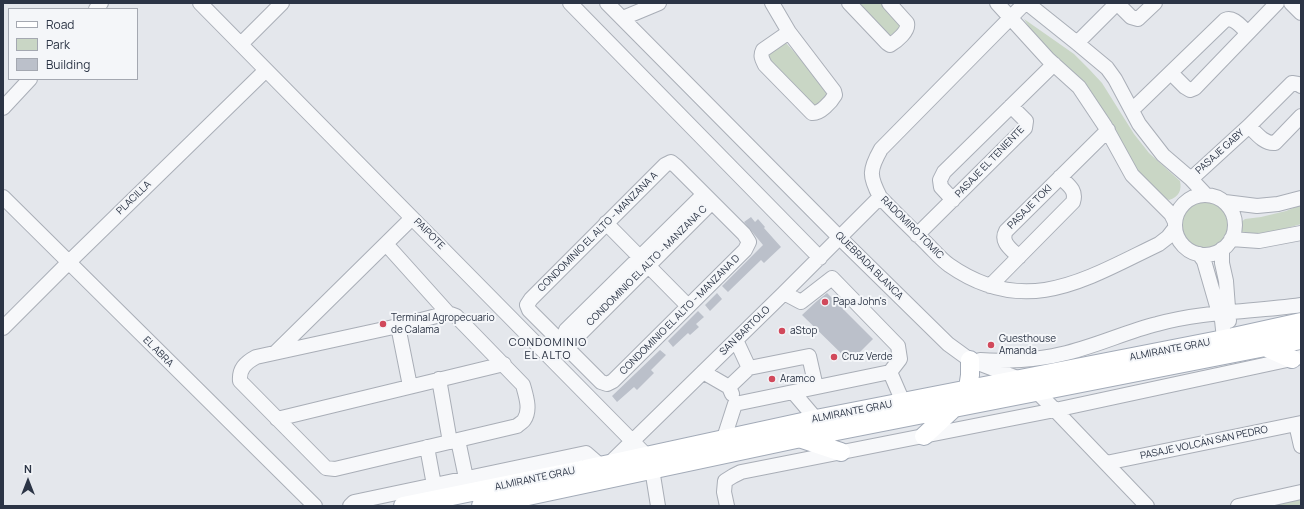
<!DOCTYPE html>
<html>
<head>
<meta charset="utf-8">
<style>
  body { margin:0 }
  #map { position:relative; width:1304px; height:509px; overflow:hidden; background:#e4e7ec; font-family:Manrope,sans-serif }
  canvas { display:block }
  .frame { position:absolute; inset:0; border:4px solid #2b3445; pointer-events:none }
  .legend { position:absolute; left:8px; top:8px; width:130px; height:72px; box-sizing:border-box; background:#f4f6f9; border:1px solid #a4a8b1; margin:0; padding:5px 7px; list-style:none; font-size:12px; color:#2b3445 }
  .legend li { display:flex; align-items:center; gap:8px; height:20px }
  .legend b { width:20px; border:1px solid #a4a8b1 }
  .north { position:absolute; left:8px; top:461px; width:40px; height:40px; -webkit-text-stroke:3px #f4f6f9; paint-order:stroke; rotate:0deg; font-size:11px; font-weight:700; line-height:16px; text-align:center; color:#2b3445 }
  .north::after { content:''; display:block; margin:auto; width:14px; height:18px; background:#2b3445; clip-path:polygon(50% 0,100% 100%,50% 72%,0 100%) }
</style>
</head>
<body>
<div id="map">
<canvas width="1304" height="509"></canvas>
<div class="frame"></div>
<ul class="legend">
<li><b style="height:5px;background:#fff"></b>Road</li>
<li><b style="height:11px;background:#c9d6c5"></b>Park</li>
<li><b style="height:11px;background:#bbc0ca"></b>Building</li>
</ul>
<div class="north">N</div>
</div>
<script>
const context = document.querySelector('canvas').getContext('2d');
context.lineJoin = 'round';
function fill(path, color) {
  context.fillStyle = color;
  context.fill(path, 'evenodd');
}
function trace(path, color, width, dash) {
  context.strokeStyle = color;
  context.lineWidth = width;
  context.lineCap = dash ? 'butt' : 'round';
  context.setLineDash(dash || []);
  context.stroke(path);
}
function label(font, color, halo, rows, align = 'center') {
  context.font = font + ' Manrope,sans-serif';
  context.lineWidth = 4;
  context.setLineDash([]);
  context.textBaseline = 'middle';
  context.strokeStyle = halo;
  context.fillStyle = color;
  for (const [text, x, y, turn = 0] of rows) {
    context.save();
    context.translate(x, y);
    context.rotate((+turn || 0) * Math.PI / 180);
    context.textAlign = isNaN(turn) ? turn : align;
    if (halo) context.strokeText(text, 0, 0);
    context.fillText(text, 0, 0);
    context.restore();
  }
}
fill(new Path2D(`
  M 855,3 L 882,3 L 899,21 L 901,28 L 888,37 Z
  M 1024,19 L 1074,54 L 1089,69 L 1102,83 L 1134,134 L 1149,153 L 1180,181 C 1182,190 1179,197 1169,200 L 1157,193 L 1133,168 L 1053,54 L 1034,35 Z
  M 786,43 L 828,89 L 826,98 L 814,107 L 767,59 L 770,50 Z
  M1182 225a23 23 0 1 1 46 0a23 23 0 1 1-46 0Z
  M 1301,205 L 1301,224 C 1280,230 1262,236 1240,234 L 1237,231 L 1240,223 L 1245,219 L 1261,217 L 1286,211 Z
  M 1301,497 L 1301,506 L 1264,506 Z`), '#c9d6c5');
fill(new Path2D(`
  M 751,217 L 755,222 L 758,219 L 765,227 L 764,228 L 781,247 L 764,263 L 761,260 L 728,292 L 722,286 L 763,245 L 744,222 Z
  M 717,293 L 722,299 L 710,311 L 705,305 Z
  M 827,293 L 873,339 L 850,362 L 802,315 L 817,301 Z
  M 698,311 L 704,317 L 696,324 L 699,327 L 690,335 L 688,333 L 673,347 L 668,341 Z
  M 660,350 L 666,355 L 651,370 L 654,373 L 637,390 L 634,387 L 617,402 L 612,396 Z`), '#bbc0ca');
const minor = new Path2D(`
  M 200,3 L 647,456 L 652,469 L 658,506
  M 570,3 L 820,258
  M 607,3 L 840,238 L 948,344 L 970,360 L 1020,379 L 1037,392 L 1055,410 L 1147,506
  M 772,3 L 789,32 L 834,91 L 835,95 C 831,102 820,114 812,113 L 765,65 C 762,59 760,56 763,50 L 789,32
  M 849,3 L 887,43 L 890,45 C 897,41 909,31 907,23 L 889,3
  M 997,3 L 1048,59 L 1079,87 L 1105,126 L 1132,175 L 1171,214 L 1175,222
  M 1025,3 L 881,149 C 869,170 869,176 880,197 C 896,214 913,230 929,246 C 936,253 942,260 949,265 C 1026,319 1086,279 1159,244 L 1168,237 L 1175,228
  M 1027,3 L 1077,43 L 1107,68 L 1115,79 L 1139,124 L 1163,155 L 1191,179 L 1206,195
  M 1117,3 L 1131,17 L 1138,19 L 1155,3
  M 1291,3 L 1301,13
  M 96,9 L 101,3
  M 623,18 L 659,3
  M 1077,43 L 1117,3
  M 241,44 L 282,3
  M 1171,73 L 1185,87 L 1190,90 L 1195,88 L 1277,3
  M 3,108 L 30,79
  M 1132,110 L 1225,20 C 1234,16 1241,27 1248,33
  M 1249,126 C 1256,133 1264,144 1275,143 L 1301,116
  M 671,162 L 676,166 L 744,234 L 749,242 L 745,250 L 613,381 L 607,384 L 601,382 L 529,310 L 527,305 L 531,299 L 665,165 Z
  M 1191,179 L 1249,126 L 1292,83 L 1298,84 L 1301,86
  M1175 225a30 30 0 1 1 60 0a30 30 0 1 1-60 0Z
  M 3,197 L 315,506
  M 953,200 L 941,187 L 940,180 L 944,172 L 1054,64
  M 1225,202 L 1257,206 L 1278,204 L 1301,198
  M 606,223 L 688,306
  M 917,235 L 1025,128 L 1026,121 L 1011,106
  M 1231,239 L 1259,241 L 1301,233
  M 386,244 L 448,313
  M 1222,249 L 1222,263 L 1226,281 L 1229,321
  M 1199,254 L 1204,261 L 1219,313 L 1222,320 L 1224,339
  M 1019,257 C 1011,249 1000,242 1006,231 L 1108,130
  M 990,286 L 1073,202 C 1077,190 1068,185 1060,177
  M 784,293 L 801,302 L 832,278 L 898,346 L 900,359 L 890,372
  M 398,326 L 256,357 C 245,363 239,369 240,381 L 326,468 L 335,469 L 517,426 C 519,424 523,422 524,420 C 531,410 526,396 523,385 L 456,316 L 448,313 L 398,326 L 410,386
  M 3,328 L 68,263 L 266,70
  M 561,342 L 577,337 L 712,202
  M 555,348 L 561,342 L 566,330 L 704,194
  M 276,352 L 412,218
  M 980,360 C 1004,362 1038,360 1062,354 C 1094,347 1125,332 1157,324 C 1204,311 1253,312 1301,305
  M 749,368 L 809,356 L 816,387
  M 703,372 L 729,387 L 732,394
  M 439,379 L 450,442
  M 729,387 L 749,368 L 736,340
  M 793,392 L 816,419
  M 277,419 L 504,364
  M 1296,424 L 1301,446
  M 724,438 L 735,404 L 890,372 L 903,402
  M 458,440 L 466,478
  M 427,447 L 434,485
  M 1106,463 L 1301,423
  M 609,464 L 784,293 L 880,197
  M 350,506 L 354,502 L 586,453 L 601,466
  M 727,506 L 724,492 L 725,481 L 733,476 L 741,472 L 1055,410 L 1301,357
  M 1238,506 L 1301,492`);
const major = new Path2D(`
  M 1265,347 L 1292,359
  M 968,388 L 970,375 L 970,360
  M 924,436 L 954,408
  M 802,439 L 841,452
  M 403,506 L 609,464 L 816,419 L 1224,339 L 1301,322
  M 481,506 L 801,438 L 1301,340`);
trace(minor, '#a9aeb7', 16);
trace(major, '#a3abb8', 20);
trace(minor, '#f7f8fa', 14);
trace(major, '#fff', 18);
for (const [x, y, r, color] of [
  [825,302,4,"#d1495b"],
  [383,324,4,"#d1495b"],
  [782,331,4,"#d1495b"],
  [991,345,4,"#d1495b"],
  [834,357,4,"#d1495b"],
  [772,379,4,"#d1495b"]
]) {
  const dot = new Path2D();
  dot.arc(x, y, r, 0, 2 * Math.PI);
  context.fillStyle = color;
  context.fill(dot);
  trace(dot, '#f4f6f9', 1.5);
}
label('10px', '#2b3445', '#f4f6f9', [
  ["PASAJE GABY",1220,152,-42],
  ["PASAJE EL TENIENTE",990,162,-46],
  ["PLACILLA",134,198,-44],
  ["PASAJE TOKI",1030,207,-45],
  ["RADOMIRO TOMIC",912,228,45],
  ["CONDOMINIO EL ALTO - MANZANA A",598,232,-45],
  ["PAIPOTE",429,234,45],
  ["CONDOMINIO EL ALTO - MANZANA C",647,266,-45],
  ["QUEBRADA BLANCA",869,266,45],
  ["CONDOMINIO EL ALTO - MANZANA D",680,315,-45],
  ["SAN BARTOLO",745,331,-44],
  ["ALMIRANTE GRAU",1170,350,-11],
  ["EL ABRA",158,352,45],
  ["ALMIRANTE GRAU",852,412,-11],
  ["PASAJE VOLCÁN SAN PEDRO",1204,443,-12],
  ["ALMIRANTE GRAU",535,479,-12]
]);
label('10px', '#2b3445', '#f4f6f9', [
  ["Papa John's",833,302],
  ["Terminal Agropecuario",391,318],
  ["de Calama",391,330],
  ["aStop",790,331],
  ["Guesthouse",999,339],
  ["Amanda",999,351],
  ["Cruz Verde",842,357],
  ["Aramco",780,379]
], 'left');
context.letterSpacing = '1px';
label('11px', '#1d2536', '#f4f6f9', [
  ["CONDOMINIO",548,343],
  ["EL ALTO",548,356]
]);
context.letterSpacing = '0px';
</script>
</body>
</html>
